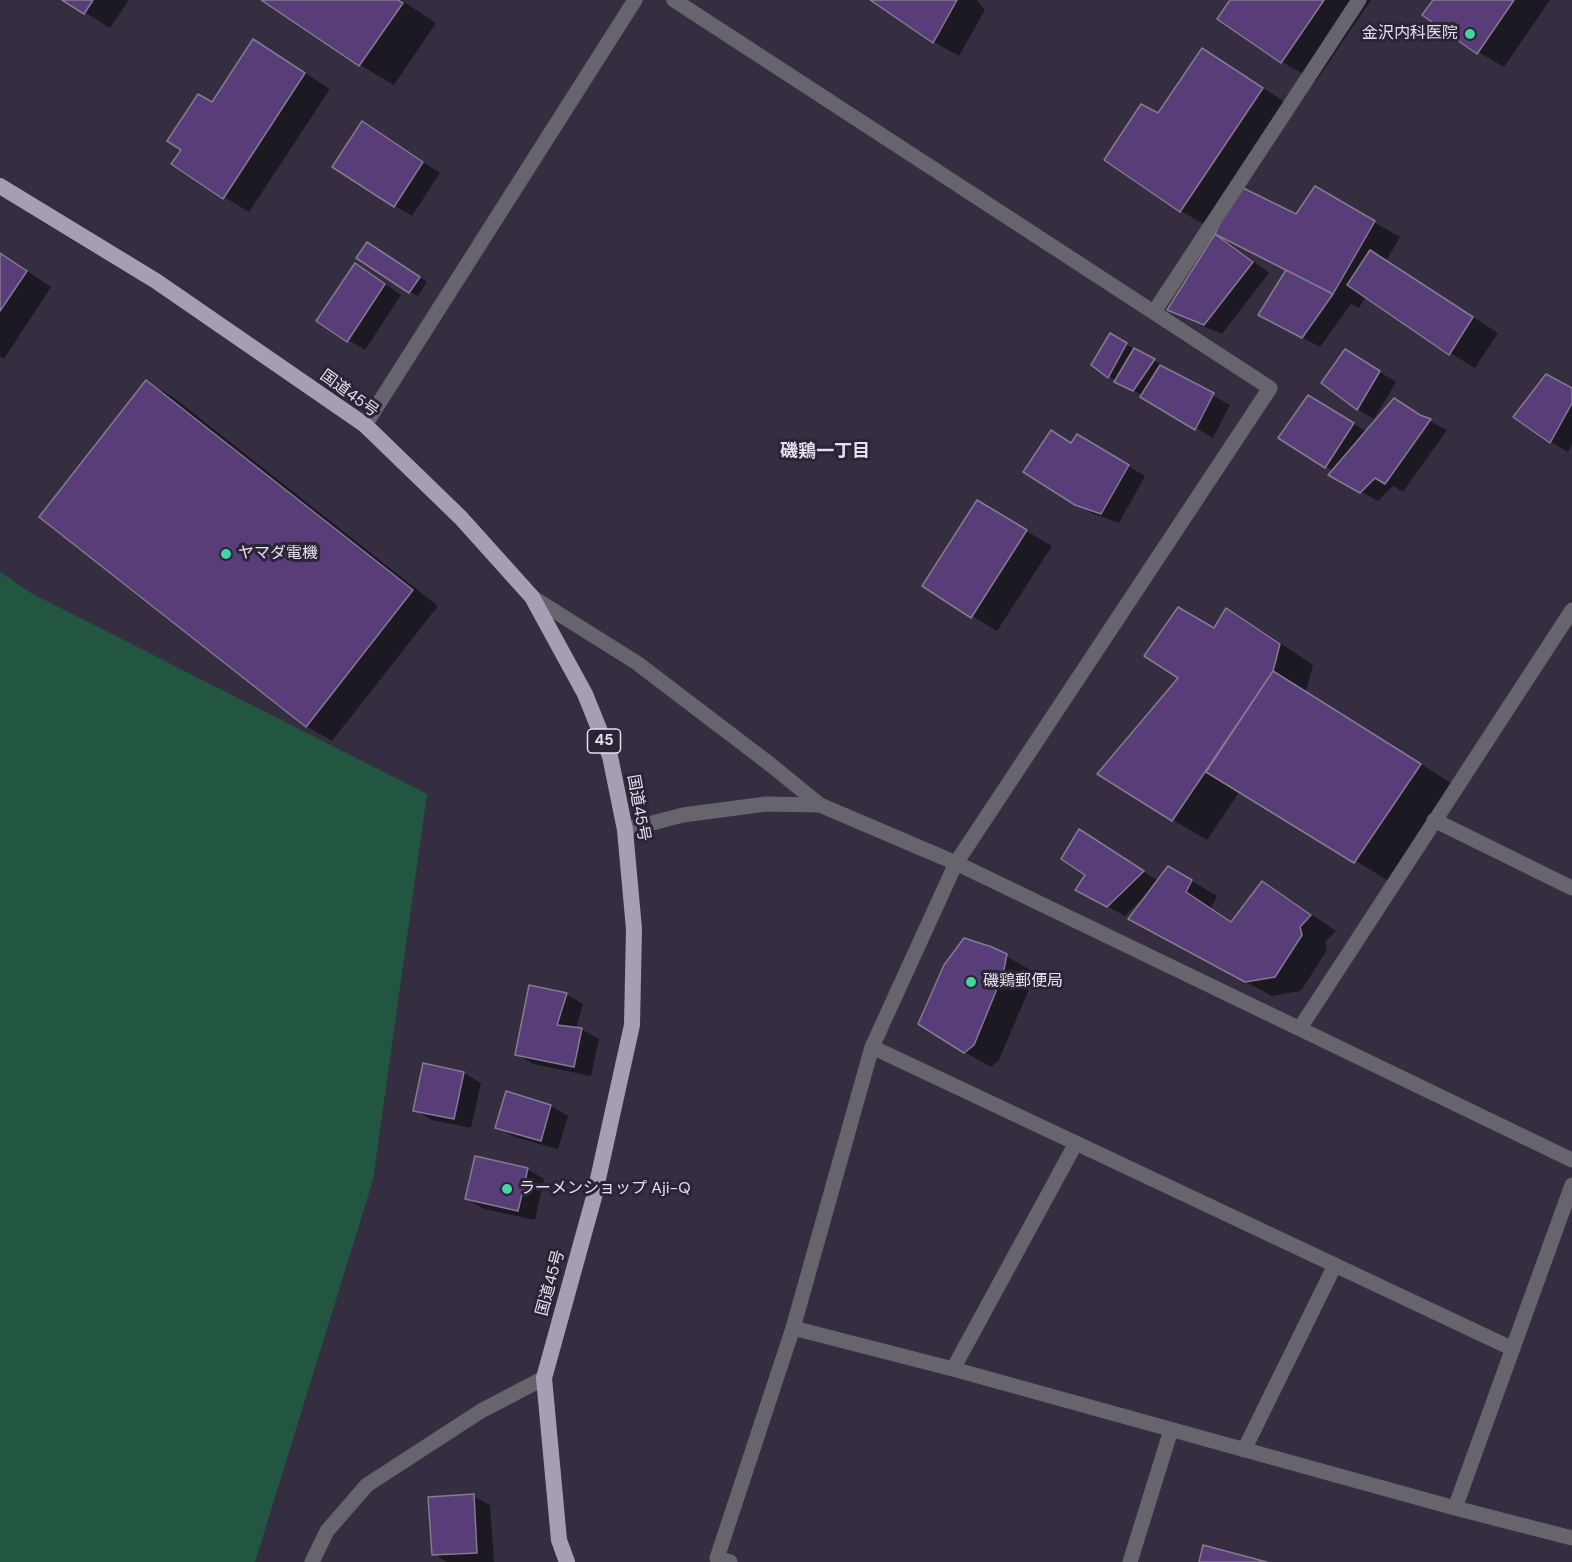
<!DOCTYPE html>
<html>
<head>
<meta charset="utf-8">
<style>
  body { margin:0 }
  canvas { display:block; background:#352e41 }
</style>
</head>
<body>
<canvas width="1572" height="1562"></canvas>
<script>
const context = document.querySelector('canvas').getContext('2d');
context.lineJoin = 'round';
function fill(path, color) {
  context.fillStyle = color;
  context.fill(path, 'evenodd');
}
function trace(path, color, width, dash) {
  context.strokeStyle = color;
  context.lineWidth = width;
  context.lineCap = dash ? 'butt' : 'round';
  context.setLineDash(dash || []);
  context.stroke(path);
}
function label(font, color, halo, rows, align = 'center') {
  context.font = font + ' "DM Sans","Noto Sans JP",sans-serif';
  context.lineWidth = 6;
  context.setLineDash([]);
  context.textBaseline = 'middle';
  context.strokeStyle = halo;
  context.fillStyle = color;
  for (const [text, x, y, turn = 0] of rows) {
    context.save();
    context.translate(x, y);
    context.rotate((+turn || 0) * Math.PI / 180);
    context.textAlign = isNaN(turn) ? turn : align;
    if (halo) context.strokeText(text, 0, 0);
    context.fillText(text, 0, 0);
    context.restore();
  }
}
fill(new Path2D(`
  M 0,572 L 31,593 L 427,794 L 373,1180 L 255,1562 L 0,1562 Z`), '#225641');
fill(new Path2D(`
  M 65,0 L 129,0 L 110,28 Z
  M 264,0 L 401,0 L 436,23 L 394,85 L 360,65 Z
  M 873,0 L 977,0 L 985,10 L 959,56 L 934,42 Z
  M 1232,0 L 1371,0 L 1316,81 L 1282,62 L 1219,19 Z
  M 1434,0 L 1550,0 L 1504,67 L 1478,52 L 1424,15 Z
  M 254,41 L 279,56 L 330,89 L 249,212 L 224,197 L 213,104 Z
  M 1228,65 L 1288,104 L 1207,226 L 1181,211 L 1106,160 L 1159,115 Z
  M 379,133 L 440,173 L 412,216 L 395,206 Z
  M 1238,187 L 1297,216 L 1315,188 L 1400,237 L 1386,261 L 1498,333 L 1475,368 L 1450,353 L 1366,296 L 1359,308 L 1351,304 L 1320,347 L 1277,324 L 1288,271 L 1228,239 L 1227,241 L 1269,273 L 1222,334 L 1186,319 L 1169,309 L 1216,236 Z
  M 375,248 L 427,282 L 418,296 L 410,292 Z
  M 0,253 L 51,287 L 4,359 L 0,357 Z
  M 372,275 L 401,295 L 365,350 L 348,340 Z
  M 1110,335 L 1134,349 L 1134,350 L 1162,365 L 1161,367 L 1230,405 L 1213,438 L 1142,396 L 1143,395 L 1124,386 L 1109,376 Z
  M 1346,351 L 1396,382 L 1374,419 L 1357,409 Z
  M 147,382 L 173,397 L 438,606 L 332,741 L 306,726 Z
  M 1572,390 L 1572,444 L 1568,452 L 1551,442 L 1515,417 Z
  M 1326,406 L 1367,432 L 1424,418 L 1447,430 L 1403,492 L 1393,486 L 1378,501 L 1330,474 L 1333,471 L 1280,438 Z
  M 1077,436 L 1145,476 L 1119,523 L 1094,514 L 1076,504 L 1072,444 Z
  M 977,502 L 1052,546 L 997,631 L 972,616 Z
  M 1227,610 L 1261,630 L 1313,665 L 1306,691 L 1454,785 L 1389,881 L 1240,791 L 1207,840 L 1173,820 L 1099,773 L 1180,678 Z
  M 1097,841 L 1158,881 L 1192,881 L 1217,896 L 1211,908 L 1232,923 L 1262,883 L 1288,898 L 1336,931 L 1325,942 L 1327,950 L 1301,991 L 1272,996 L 1156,934 L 1144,897 L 1125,916 L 1094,899 L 1087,875 Z
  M 1006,956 L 1032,971 L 1029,989 L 999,1060 L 991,1067 L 965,1052 Z
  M 566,994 L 583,1004 L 576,1029 L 581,1029 L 599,1039 L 591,1076 L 533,1064 L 516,1054 Z
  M 464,1073 L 481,1083 L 471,1128 L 432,1120 L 415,1110 Z
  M 551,1106 L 568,1116 L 558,1149 L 514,1137 L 497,1127 Z
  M 527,1169 L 544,1179 L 535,1220 L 484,1209 L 467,1199 Z
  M 473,1496 L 490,1505 L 494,1562 L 447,1562 L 433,1554 Z`), '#0007');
const building = new Path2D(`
  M 62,0 L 93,0 L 84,14 Z
  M 261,0 L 398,0 L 403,3 L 359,66 Z
  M 870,0 L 957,0 L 933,43 Z
  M 1230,0 L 1324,0 L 1281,63 L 1217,19 Z
  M 1433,0 L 1514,0 L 1477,54 L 1422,15 Z
  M 253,39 L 305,73 L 223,199 L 171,164 L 181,150 L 167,141 L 198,94 L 212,102 Z
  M 1202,48 L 1263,88 L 1180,212 L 1104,160 L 1141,104 L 1158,113 Z
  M 362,121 L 423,162 L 394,207 L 332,167 Z
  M 1237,185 L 1296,214 L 1315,186 L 1375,221 L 1333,294 L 1215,234 Z
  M 1215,234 L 1253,262 L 1204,325 L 1167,310 Z
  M 367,242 L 420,277 L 409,293 L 356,258 Z
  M 1370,250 L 1473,317 L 1449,355 L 1347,285 Z
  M 0,253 L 27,271 L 0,311 Z
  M 355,263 L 385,284 L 347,342 L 316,321 Z
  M 1286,270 L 1333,294 L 1302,338 L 1258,315 Z
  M 1110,333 L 1127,343 L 1108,378 L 1091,365 Z
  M 1134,348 L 1155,359 L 1133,391 L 1114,382 Z
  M 1345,349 L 1380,371 L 1357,410 L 1321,383 Z
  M 1160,365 L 1214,393 L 1195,430 L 1140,397 Z
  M 1546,374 L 1572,388 L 1572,403 L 1550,443 L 1513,417 Z
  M 146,380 L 413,590 L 306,727 L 39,517 Z
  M 1308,395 L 1354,423 L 1325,468 L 1278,438 Z
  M 1394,398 L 1420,415 L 1431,419 L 1385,484 L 1375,478 L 1360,493 L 1328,475 Z
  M 1051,430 L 1071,443 L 1077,434 L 1129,465 L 1101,514 L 1075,505 L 1023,472 Z
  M 977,500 L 1027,530 L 971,618 L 922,586 Z
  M 1178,607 L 1214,628 L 1226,608 L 1280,644 L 1273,671 L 1172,821 L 1097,774 L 1178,678 L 1144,656 Z
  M 1273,671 L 1421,764 L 1354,863 L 1206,772 Z
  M 1079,829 L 1144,871 L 1107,907 L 1075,890 L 1085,875 L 1061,859 Z
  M 1168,866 L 1192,880 L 1186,892 L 1231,922 L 1262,881 L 1311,915 L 1300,927 L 1302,935 L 1275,977 L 1245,982 L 1128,919 Z
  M 964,938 L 992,947 L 1007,954 L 1003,974 L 974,1045 L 964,1053 L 918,1024 L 944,965 Z
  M 529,985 L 567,993 L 557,1025 L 582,1028 L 574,1067 L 515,1055 Z
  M 423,1063 L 464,1072 L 454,1119 L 413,1111 Z
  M 506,1091 L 551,1105 L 541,1141 L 495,1128 Z
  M 475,1156 L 528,1168 L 518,1211 L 465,1199 Z
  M 474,1494 L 477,1553 L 432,1555 L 428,1497 Z
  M 1203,1545 L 1267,1562 L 1199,1562 Z`);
fill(building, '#583d79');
trace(building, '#837b90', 1.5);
trace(new Path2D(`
  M 674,0 L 1270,388 L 956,863 L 872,1047 L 793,1328 L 717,1558 L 730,1562
  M 1154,312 L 1359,0
  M 1434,820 L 1572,888
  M 872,1047 L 1513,1349
  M 793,1328 L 953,1369 L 1455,1508 L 1572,1538
  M 953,1369 L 1076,1143
  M 1244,1450 L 1335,1265
  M 1455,1508 L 1572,1185
  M 312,1562 L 327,1531 L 367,1485 L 481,1411 L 544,1378
  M 1130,1562 L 1171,1430`), '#68646d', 15);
trace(new Path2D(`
  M 365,425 L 635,0
  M 532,597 L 637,663 L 771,765 L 820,805
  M 625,830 L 683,815 L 766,804 L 820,805 L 956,863 L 1572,1160
  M 1300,1028 L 1572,610`), '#68646d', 15);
trace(new Path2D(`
  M 0,186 L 156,281 L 365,425 L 461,518 L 532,597 L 585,694 L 610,756 L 625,830 L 634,929 L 632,1025 L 594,1197 L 544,1378 L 559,1540 L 567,1562`), '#a69eb3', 16);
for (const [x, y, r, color] of [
  [1470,34,6,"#43d4a0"],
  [226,554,6,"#43d4a0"],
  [971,982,6,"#43d4a0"],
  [507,1189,6,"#43d4a0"]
]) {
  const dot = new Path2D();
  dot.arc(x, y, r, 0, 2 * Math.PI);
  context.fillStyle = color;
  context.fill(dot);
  trace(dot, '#2b2436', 2);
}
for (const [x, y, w] of [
  [604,741,33]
]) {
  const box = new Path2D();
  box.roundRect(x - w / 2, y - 12, w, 24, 4.5);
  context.fillStyle = '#2b2436';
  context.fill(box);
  trace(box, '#e4e0ec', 1.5);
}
label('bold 15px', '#e4e0ec', null, [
  ["45",604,741]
]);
label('16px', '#e4e0ec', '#2b2436', [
  ["金沢内科医院",1458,34,"right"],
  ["ヤマダ電機",238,554],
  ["磯鶏郵便局",983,982],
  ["ラーメンショップ Aji-Q",519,1189]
], 'left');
label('16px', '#e4e0ec', '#2b2436', [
  ["国道45号",349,394,36],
  ["国道45号",638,808,80],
  ["国道45号",551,1283,-75]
]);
label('bold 18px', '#e4e0ec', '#2b2436', [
  ["磯鶏一丁目",825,452]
]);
</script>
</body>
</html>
